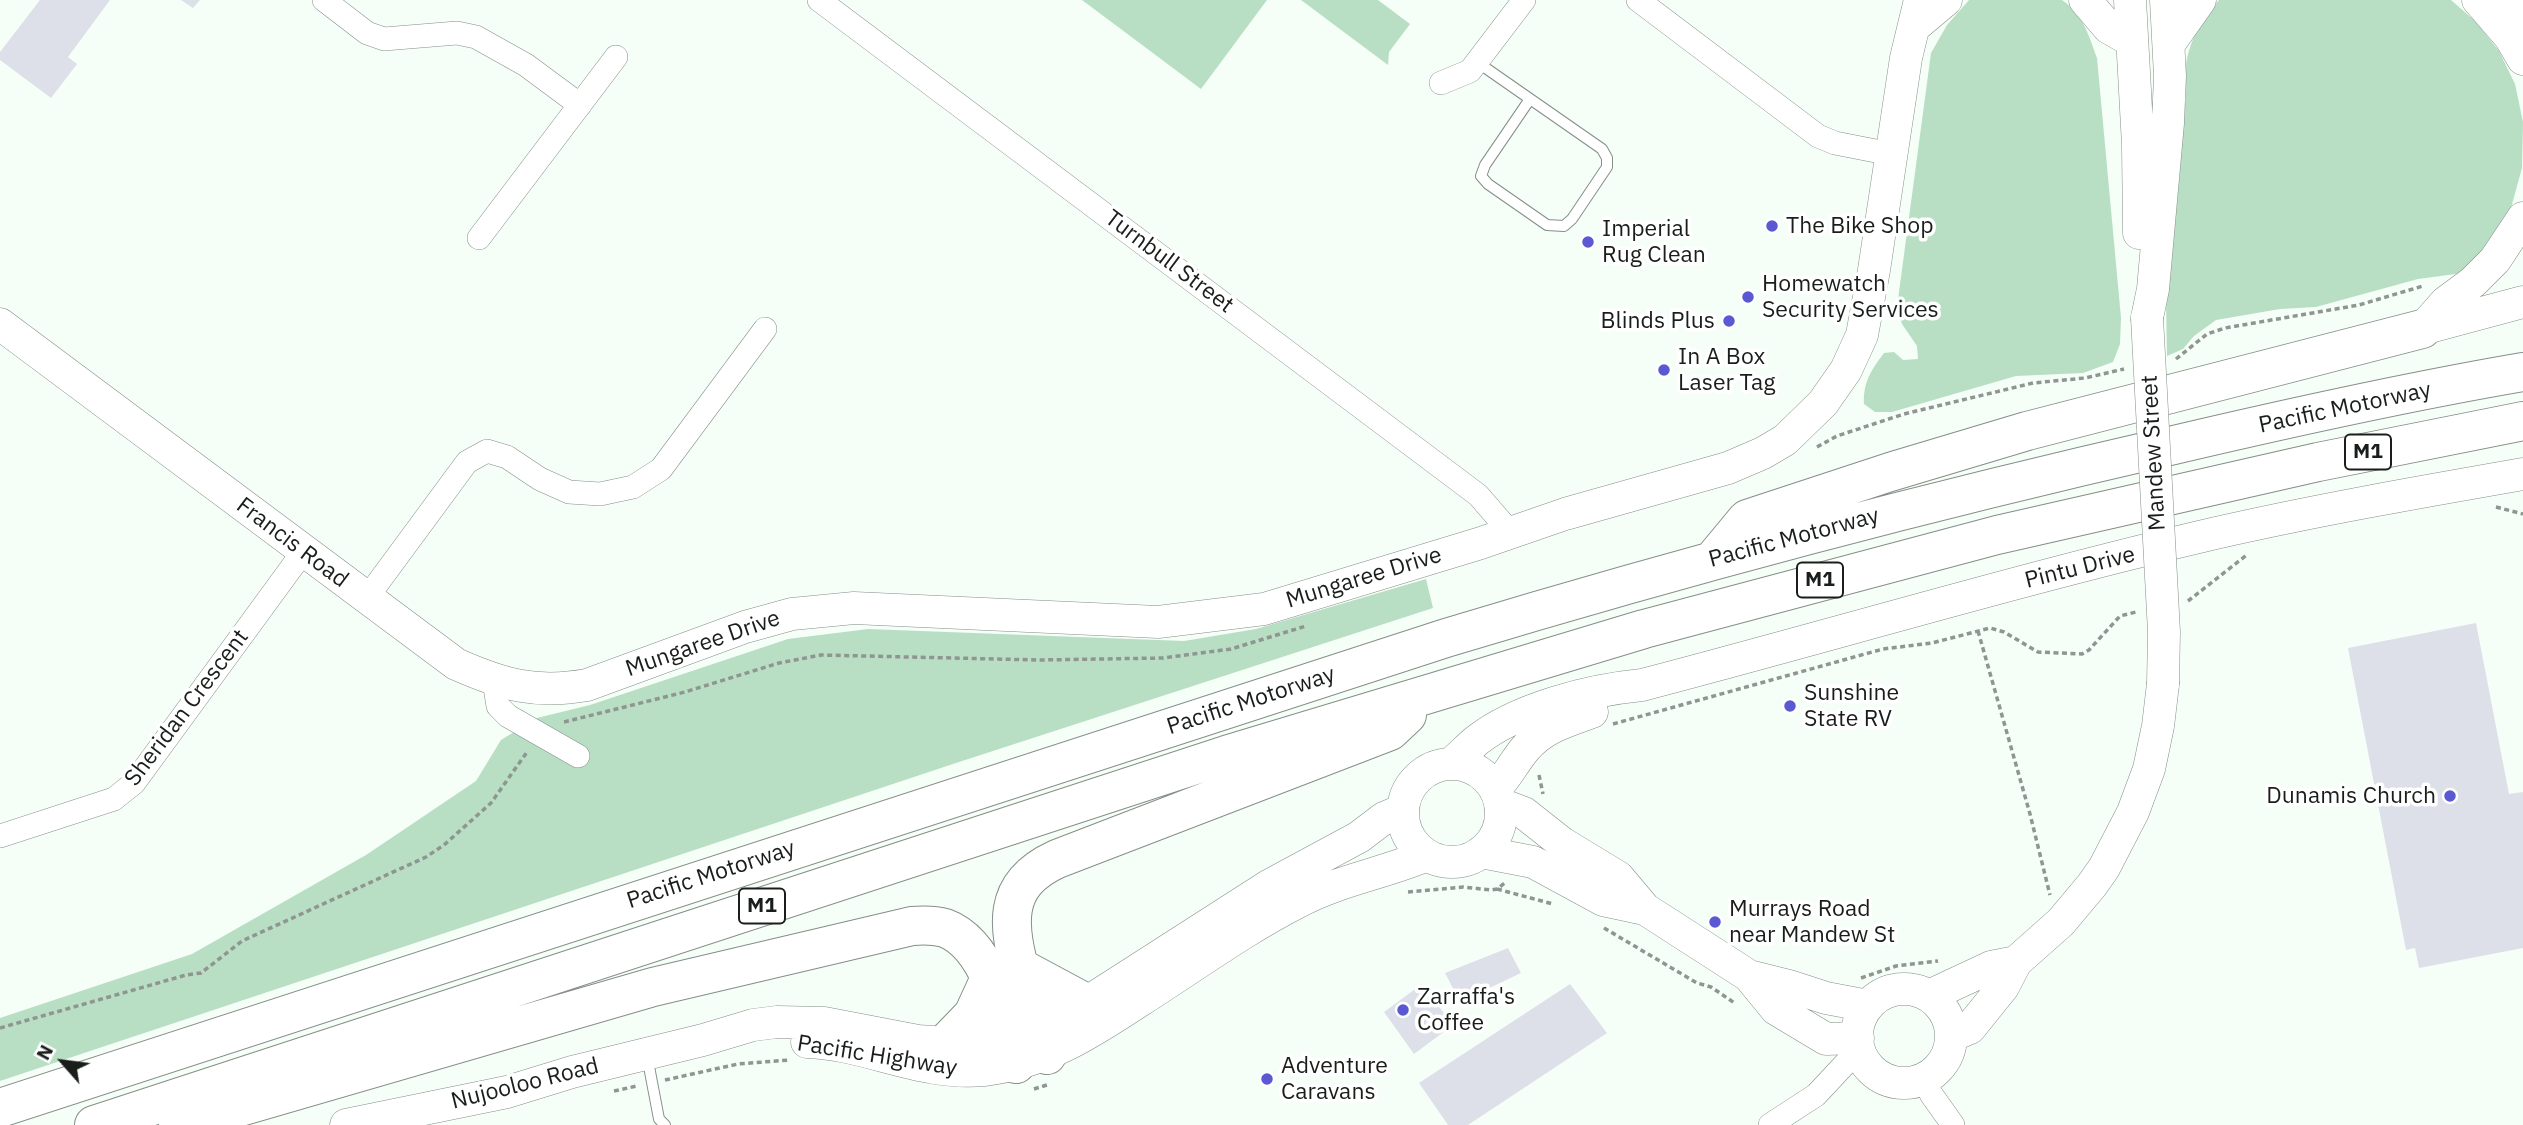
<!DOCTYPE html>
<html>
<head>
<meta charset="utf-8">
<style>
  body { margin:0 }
  #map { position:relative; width:2523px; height:1125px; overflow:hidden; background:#f5fef7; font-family:"IBM Plex Sans",sans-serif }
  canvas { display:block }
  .north { position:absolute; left:28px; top:1027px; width:70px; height:70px; -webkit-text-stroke:5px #fff; paint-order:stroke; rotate:298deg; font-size:19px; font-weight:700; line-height:28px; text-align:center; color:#1a1e1b }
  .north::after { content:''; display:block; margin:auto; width:24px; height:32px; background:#1a1e1b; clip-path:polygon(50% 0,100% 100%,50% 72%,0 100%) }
</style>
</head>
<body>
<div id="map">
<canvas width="2523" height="1125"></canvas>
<div class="north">N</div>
</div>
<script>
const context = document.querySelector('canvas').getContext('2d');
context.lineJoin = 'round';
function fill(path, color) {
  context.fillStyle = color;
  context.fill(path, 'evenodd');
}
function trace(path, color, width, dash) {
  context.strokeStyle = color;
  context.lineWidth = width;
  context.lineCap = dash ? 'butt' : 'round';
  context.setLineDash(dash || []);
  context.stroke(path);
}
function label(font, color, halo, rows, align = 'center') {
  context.font = font + ' "IBM Plex Sans",sans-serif';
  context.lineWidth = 7;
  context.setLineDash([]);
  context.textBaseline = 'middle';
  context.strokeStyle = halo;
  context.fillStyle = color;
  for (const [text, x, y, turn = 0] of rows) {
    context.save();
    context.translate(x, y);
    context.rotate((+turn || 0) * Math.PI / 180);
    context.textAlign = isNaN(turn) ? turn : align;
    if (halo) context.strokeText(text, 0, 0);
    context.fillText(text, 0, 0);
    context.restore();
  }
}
fill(new Path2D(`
  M 1082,0 L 1267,0 L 1201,89 Z
  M 1301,0 L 1378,0 L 1410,24 L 1389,52 L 1388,65 Z
  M 1969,0 L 2062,0 C 2083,14 2089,36 2097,58 L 2121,318 L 2120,344 L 2113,362 L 2083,373 L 2016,376 L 1892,412 L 1875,412 L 1864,404 C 1863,383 1871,370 1884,353 L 1894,352 L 1903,360 L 1918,359 L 1917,346 L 1902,324 L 1897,307 L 1931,53 L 1947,25 Z
  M 2219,0 L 2451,0 L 2475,21 L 2499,51 L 2515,84 L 2523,122 L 2522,168 L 2511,208 L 2492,244 L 2463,273 L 2418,279 L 2316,307 L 2280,309 L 2216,320 L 2194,336 L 2183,349 L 2167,356 L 2165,246 L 2186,98 C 2181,58 2193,29 2219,0 Z
  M 1426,579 L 1433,608 L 956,763 L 0,1081 L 0,1018 L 192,954 L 366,855 L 476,781 L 501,740 L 537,718 L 590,705 L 788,639 L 868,629 L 1184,641 L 1256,629 Z`), '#b8dfc4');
fill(new Path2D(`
  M 40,0 L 110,0 L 68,57 L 77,64 L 51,98 L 0,60 L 0,52 Z
  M 181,0 L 200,0 L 193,8 Z
  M 2476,623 L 2509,794 L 2523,792 L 2523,948 L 2419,968 L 2415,948 L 2406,950 L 2348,648 Z
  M 1508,948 L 1521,973 L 1460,1002 L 1445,973 Z
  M 1422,984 L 1453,1025 L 1414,1054 L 1384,1012 Z
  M 1570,984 L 1607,1033 L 1468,1125 L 1448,1125 L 1419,1083 Z`), '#dee0e9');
const lane = new Path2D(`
  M 1477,62 L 1602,149 L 1607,158 L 1607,167 L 1572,219 L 1564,226 L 1547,225 L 1488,184 L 1481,176 L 1485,165 L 1530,99
  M 647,1056 L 659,1119 L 665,1125`);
const street = new Path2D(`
  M 324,0 L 367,33 L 384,39 L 457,33 L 476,37 L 526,65 L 580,105
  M 819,0 L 1478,495 L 1511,533
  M 1638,0 L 1818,136 L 1835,143 L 1891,154
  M 1441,83 L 1470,71 L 1524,0
  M 479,238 L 616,57
  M 366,599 L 467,462 L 487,451 L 507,457 L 540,479 L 569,492 L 600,494 L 633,487 L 661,469 L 765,329
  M 494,681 L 498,706 L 508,716 L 578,756
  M 0,836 L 114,799 L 134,783 L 303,552
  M 1924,1078 L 1931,1094 L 1953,1125
  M 1770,1125 L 1816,1095 L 1859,1049`);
const secondary = new Path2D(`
  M 2085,0 L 2109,28 L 2132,41
  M 2130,0 L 2138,145 L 2139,233
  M 2478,0 L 2510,37 L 2523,59
  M 2514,0 L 2523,12
  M 1915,26 L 1946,0
  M 2169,44 L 2200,0
  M 2147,318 L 2153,289 L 2168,123 L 2170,76 L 2166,0
  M 0,324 L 456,664 C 503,685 536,694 587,685 L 745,627 L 792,614 L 854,608 L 1158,622 L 1264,609 L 1481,543 L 1565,514 L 1728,468 L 1763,453 L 1785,440 L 1823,403 L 1846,370 L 1862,335 L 1874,270 L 1906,58 L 1920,0
  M 2422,329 L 2446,302 L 2473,282 L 2495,260 L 2523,218
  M 2422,329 L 2523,302
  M 1452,763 C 1460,756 1468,748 1476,741 C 1518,708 1590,690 1642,685 C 1833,635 2023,578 2216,533 C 2317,510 2420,492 2523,474
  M1403 813a49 49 0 1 1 98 0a49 49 0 1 1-98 0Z
  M 1495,789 C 1507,777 1514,762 1525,749 C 1542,728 1567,721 1592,712
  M 1500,804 L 1524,813 L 1562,843 L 1618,877 L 1645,909 L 1749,976 L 1776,1009 L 1826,1039 L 1858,1038
  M 1481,852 L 1533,862 L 1603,900 L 1645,909
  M 1749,976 L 1789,986 L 1826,998 L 1868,1006
  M1857 1036a47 47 0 1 1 94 0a47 47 0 1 1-94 0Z
  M 1929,996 L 1991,967 L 2016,962
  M 1951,1036 L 1970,1028 L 2003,987 L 2016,962 L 2061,922 L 2092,885 L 2104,868 L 2133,812 L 2149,769 L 2158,726 L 2163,684
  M 807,1042 C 868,1044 920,1076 984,1070 C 1045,1063 1091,1033 1141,1000 C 1193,967 1243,930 1298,902 C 1339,880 1385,873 1427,855
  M 346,1125 L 507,1092 L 572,1072 L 703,1040 L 753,1025 L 777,1022 L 824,1023 L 918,1041 L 946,1043 L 976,1042 L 1023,1032 L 1069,1014 L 1270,885 L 1359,837 L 1384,818 L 1403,810`);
const highway = new Path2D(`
  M 1713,560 L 1747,519 L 1890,472 L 2027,431 L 2422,329
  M 1019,967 L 1086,1003
  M 946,1043 L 973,1015 L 990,978
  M 1047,1055 C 1039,1029 1030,1004 1022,978 C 1008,927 1000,885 1057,859 L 1390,731 L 1407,715
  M 0,1108 L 1446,638 C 1687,565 1929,501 2174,445 C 2289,418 2406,392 2523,372
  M 94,1125 L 1226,755 L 1644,629 L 1997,535 L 2318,462 L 2523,421
  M 178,1125 L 653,987 L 912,926 C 923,925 934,925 945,928 C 991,945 1006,1022 1016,1064`);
trace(lane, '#868e88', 12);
trace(street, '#868e88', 24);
trace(secondary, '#868e88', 33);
trace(highway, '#868e88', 40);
trace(new Path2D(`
  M 2176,359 L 2207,334 L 2225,328 L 2359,305 L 2423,286
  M 1817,447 L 1837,436 L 1904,414 L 2033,383 L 2085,378 L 2124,369
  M 2496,507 L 2523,514
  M 2188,601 L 2248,554
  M 1978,631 L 2030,814 L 2050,895
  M 564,722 L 685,692 L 779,663 L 821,655 L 1040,660 L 1163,658 L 1231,649 L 1306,626
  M 1613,724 L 1883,649 L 1932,643 L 1990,628 L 2004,632 L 2038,652 L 2082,654 L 2089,650 L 2120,616 L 2136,612
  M 1539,775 L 1543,794
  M 1497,889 L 1553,904
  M 1408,892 L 1463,887 L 1491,890 L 1497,889 L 1506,882
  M 1604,928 L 1697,983 L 1711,987 L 1736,1004
  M 1861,978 L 1896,966 L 1938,961
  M 0,1028 L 186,975 L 201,973 L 242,941 L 426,857 L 444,845 L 491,803 L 527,752
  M 665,1080 L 738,1064 L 789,1060
  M 1034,1089 L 1050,1084
  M 614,1091 L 637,1086`), '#8f9590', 3.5, [5, 3.5]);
trace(lane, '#fff', 10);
trace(street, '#fff', 23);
trace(secondary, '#fff', 32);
trace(highway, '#fff', 38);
const secondaryBridge = new Path2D(`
  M 2147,318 L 2164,632 L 2163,684`);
trace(secondaryBridge, '#868e88', 33, []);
trace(secondaryBridge, '#fff', 32);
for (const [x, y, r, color] of [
  [1772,226,7,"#5b59d1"],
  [1588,242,7,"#5b59d1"],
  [1748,297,7,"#5b59d1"],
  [1729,321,7,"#5b59d1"],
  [1664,370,7,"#5b59d1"],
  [1790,706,7,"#5b59d1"],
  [2450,796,7,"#5b59d1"],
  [1715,922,7,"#5b59d1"],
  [1403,1010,7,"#5b59d1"],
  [1267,1079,7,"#5b59d1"]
]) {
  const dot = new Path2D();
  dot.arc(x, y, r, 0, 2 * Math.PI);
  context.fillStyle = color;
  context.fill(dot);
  trace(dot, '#fff', 2.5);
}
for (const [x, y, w] of [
  [2368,452,46],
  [1820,580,46],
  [762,906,46]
]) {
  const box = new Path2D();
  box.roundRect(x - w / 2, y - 17.5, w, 35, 5);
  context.fillStyle = '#fff';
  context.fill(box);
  trace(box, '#1a1e1b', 2);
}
label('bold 21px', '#1a1e1b', null, [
  ["M1",2368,452],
  ["M1",1820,580],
  ["M1",762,906]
]);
label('23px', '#1a1e1b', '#fff', [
  ["The Bike Shop",1786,226],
  ["Imperial",1602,229],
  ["Rug Clean",1602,255],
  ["Homewatch",1762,284],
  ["Security Services",1762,310],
  ["Blinds Plus",1715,321,"right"],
  ["In A Box",1678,357],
  ["Laser Tag",1678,383],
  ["Sunshine",1804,693],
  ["State RV",1804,719],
  ["Dunamis Church",2436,796,"right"],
  ["Murrays Road",1729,909],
  ["near Mandew St",1729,935],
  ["Zarraffa's",1417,997],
  ["Coffee",1417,1023],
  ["Adventure",1281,1066],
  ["Caravans",1281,1092]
], 'left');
label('23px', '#1a1e1b', '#fff', [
  ["Turnbull Street",1169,262,37],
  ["Pacific Motorway",2345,408,-12],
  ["Mandew Street",2154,453,-93],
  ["Pacific Motorway",1794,538,-15],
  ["Francis Road",292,543,37],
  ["Pintu Drive",2080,568,-14],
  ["Mungaree Drive",1364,578,-17],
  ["Mungaree Drive",703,644,-19],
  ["Pacific Motorway",1251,701,-18],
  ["Sheridan Crescent",187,708,-53],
  ["Pacific Motorway",711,875,-18],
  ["Pacific Highway",877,1056,9],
  ["Nujooloo Road",525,1084,-14]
]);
</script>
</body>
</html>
